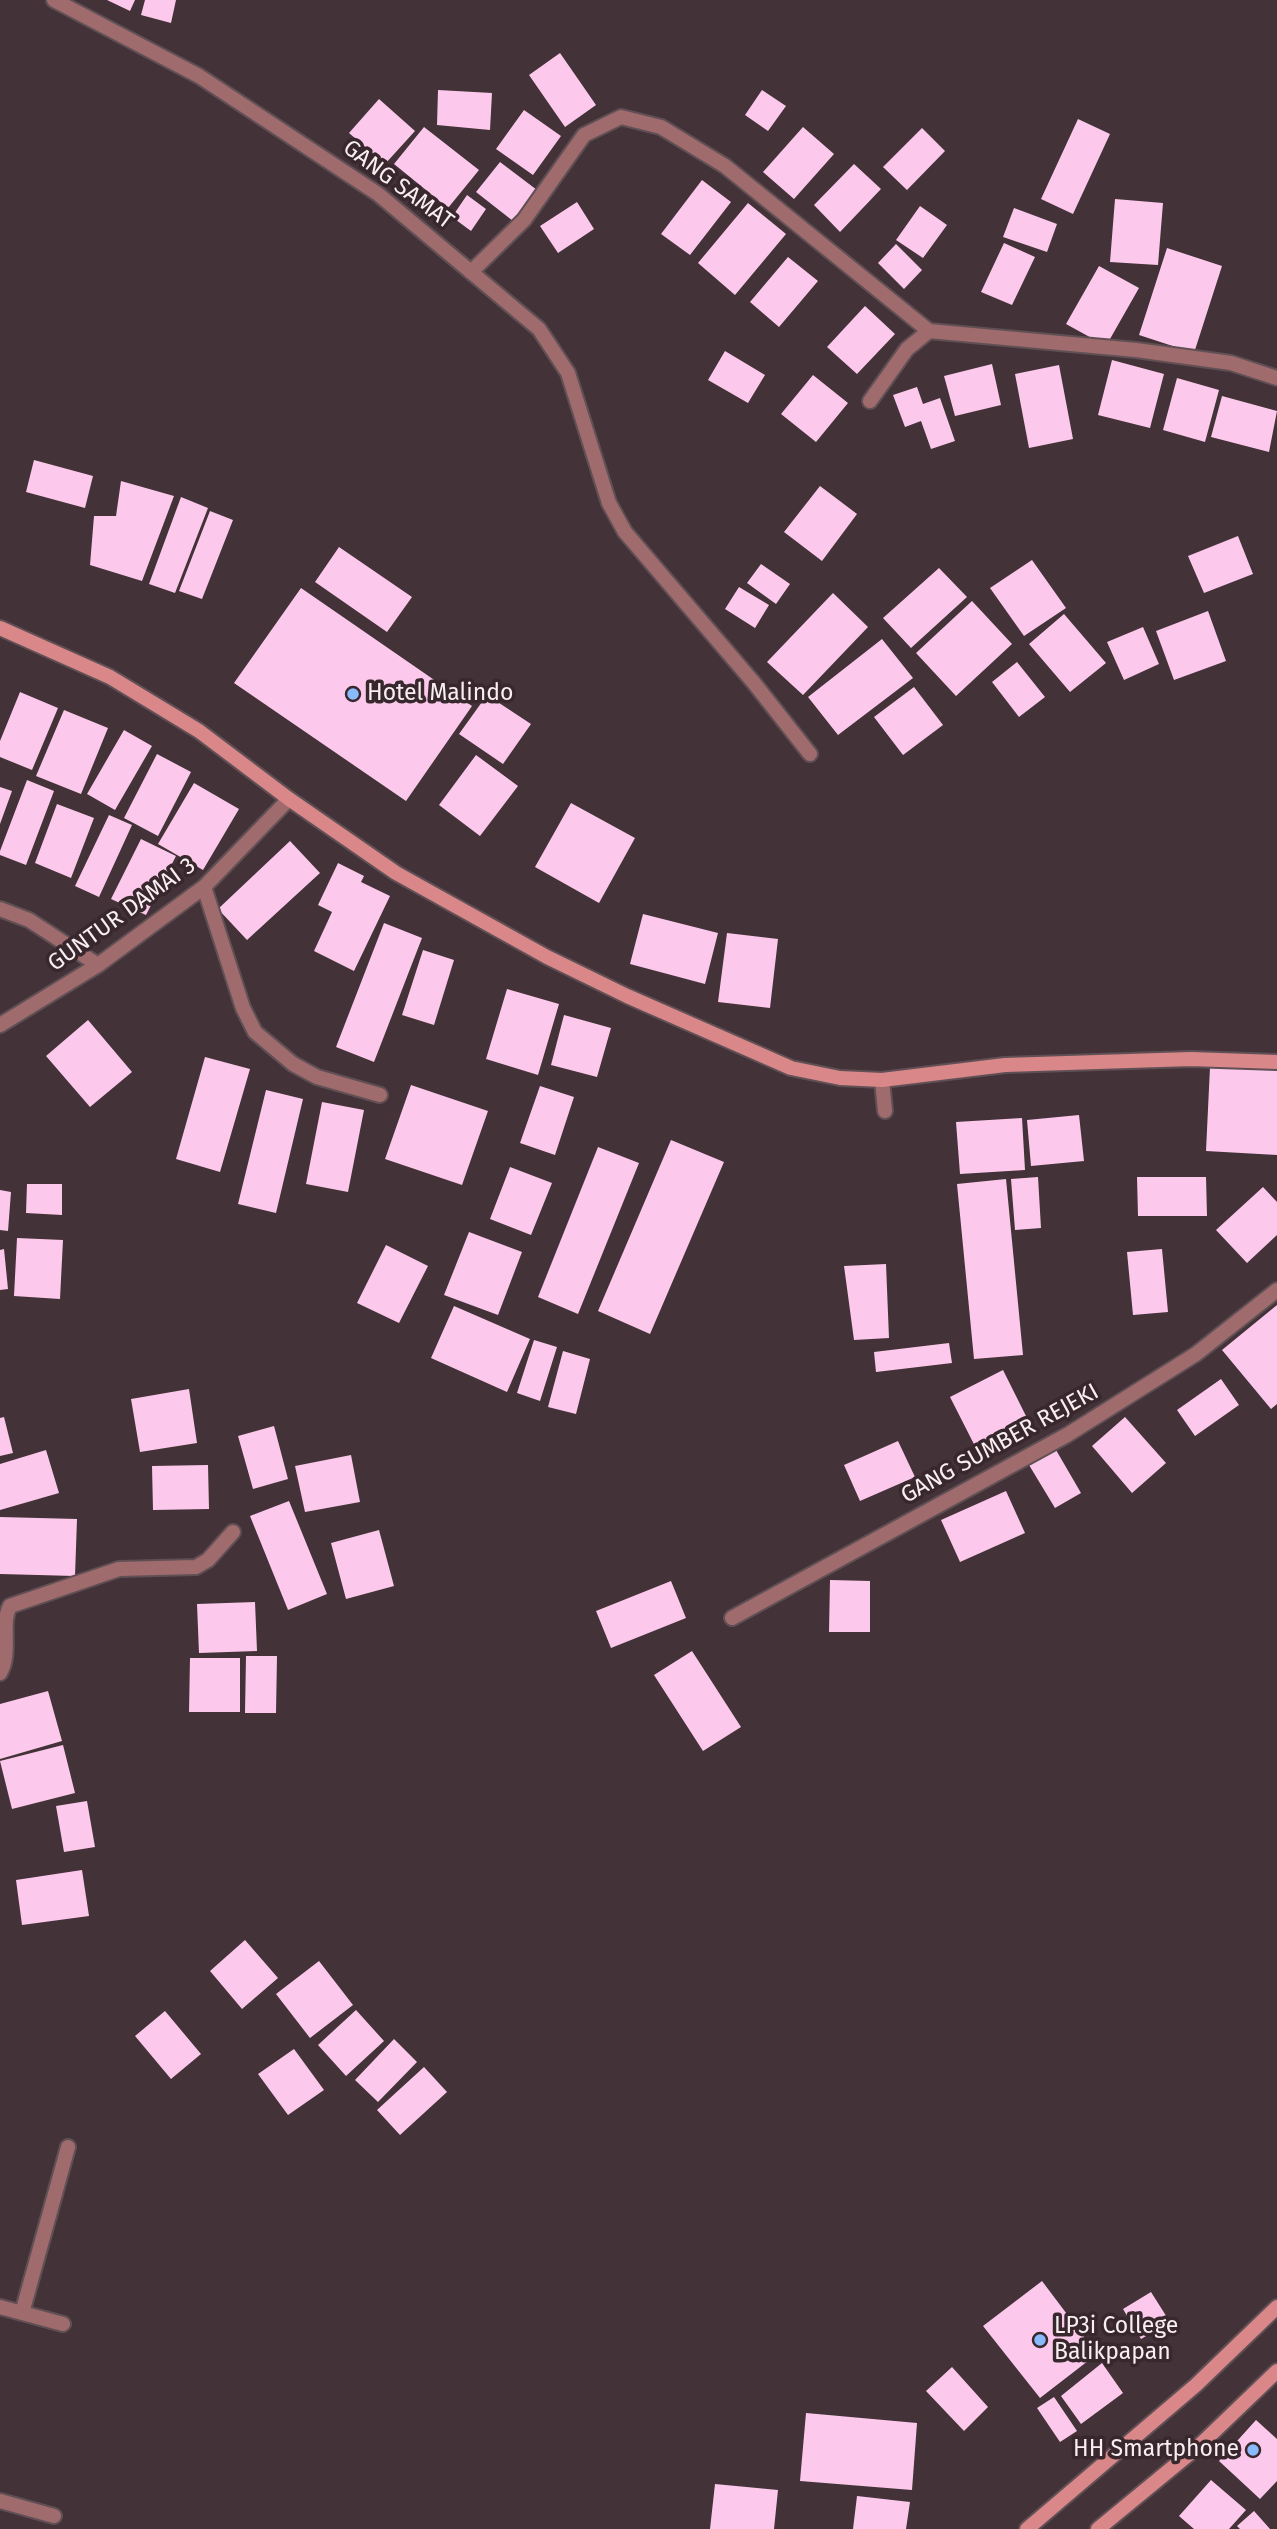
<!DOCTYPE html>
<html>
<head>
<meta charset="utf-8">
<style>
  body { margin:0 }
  canvas { display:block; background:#433237 }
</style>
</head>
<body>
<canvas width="1277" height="2529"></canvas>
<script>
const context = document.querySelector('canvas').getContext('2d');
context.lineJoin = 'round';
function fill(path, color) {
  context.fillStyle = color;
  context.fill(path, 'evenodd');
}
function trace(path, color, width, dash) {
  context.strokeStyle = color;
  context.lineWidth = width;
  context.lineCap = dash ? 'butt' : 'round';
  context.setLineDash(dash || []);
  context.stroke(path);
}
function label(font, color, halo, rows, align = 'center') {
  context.font = font + ' "Fira Sans",sans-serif';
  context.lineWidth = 7;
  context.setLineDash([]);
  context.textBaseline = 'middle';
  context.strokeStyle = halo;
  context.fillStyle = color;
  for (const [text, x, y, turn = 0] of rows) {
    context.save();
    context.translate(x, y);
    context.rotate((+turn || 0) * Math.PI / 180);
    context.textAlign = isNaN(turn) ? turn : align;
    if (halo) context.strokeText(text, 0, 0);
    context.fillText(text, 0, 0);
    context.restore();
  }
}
fill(new Path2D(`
  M 107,0 L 135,0 L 130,11 Z
  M 145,0 L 176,0 L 171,23 L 141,15 Z
  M 560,53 L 596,105 L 565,127 L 529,75 Z
  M 438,90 L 492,93 L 490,130 L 437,125 Z
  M 762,90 L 786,106 L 768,131 L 745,115 Z
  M 379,99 L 415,131 L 385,164 L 349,133 Z
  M 524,110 L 561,136 L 533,175 L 496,149 Z
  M 1078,119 L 1110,134 L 1073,214 L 1041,199 Z
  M 424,127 L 479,170 L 448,208 L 394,164 Z
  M 803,127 L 834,154 L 794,199 L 763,172 Z
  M 922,128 L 945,151 L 907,190 L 883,167 Z
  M 500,162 L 537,190 L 513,221 L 476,192 Z
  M 854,164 L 881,189 L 840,232 L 814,205 Z
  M 702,180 L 731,202 L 690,255 L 661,234 Z
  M 467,195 L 486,209 L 471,231 L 452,217 Z
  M 1115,199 L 1163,203 L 1158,265 L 1110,262 Z
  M 577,202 L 594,229 L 558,253 L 540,226 Z
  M 748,203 L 786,234 L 735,295 L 698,263 Z
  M 920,206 L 947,225 L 923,258 L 896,240 Z
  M 1014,208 L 1057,224 L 1047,252 L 1003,237 Z
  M 1004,243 L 1035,257 L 1012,305 L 981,292 Z
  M 896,244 L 922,270 L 904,289 L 878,263 Z
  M 1167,248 L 1222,266 L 1194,353 L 1139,335 Z
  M 788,257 L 818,281 L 779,327 L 750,302 Z
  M 1099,266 L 1139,288 L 1106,346 L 1066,324 Z
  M 865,306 L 895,334 L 857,374 L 827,347 Z
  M 725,351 L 765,375 L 748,403 L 708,380 Z
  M 1112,360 L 1164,374 L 1150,428 L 1098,415 Z
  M 992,364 L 1001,405 L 955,416 L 944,376 Z
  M 1059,365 L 1073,439 L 1029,448 L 1015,374 Z
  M 813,375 L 848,403 L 816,442 L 781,414 Z
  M 1177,378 L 1219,390 L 1205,442 L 1163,430 Z
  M 917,387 L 923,404 L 940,398 L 955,441 L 931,449 L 921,421 L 905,427 L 893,395 Z
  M 1222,396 L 1277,411 L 1269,452 L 1211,437 Z
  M 34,460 L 93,476 L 85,508 L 26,492 Z
  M 121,481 L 174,496 L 142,581 L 90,565 L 94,516 L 116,516 Z
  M 820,486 L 857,514 L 822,561 L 784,532 Z
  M 181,497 L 208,508 L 175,593 L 149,584 Z
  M 210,511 L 233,520 L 202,599 L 179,591 Z
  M 1238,536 L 1253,574 L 1204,593 L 1188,556 Z
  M 339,547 L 412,597 L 387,632 L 315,582 Z
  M 1032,560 L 1066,608 L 1024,636 L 990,588 Z
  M 761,564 L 790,584 L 776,604 L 747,583 Z
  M 939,568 L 967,597 L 911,648 L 883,618 Z
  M 739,587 L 769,605 L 755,628 L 725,609 Z
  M 301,588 L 472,706 L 406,801 L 234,683 Z
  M 833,593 L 868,627 L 803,695 L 767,662 Z
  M 972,601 L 1012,644 L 956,696 L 916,653 Z
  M 1208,611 L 1226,661 L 1174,680 L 1156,631 Z
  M 1064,614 L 1106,663 L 1070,692 L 1029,644 Z
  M 1143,627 L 1159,664 L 1124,680 L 1107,642 Z
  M 882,639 L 913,678 L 838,735 L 808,697 Z
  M 1017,662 L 1045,697 L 1019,717 L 992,682 Z
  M 914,687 L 943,725 L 903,755 L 874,717 Z
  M 20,692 L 58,708 L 32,770 L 0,757 L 0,741 Z
  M 487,695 L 531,724 L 503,764 L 459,734 Z
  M 64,710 L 108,728 L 81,794 L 36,776 Z
  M 124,730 L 152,746 L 115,810 L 87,794 Z
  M 157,754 L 191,772 L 158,836 L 124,818 Z
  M 476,755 L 518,786 L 480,836 L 439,805 Z
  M 27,780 L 54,791 L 26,865 L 0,855 L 0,851 Z
  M 194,783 L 239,809 L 203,870 L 158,844 Z
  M 0,787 L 12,791 L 0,824 Z
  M 571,803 L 635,838 L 599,903 L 535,867 Z
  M 57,804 L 94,818 L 71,878 L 35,863 Z
  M 109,815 L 132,825 L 99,897 L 75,886 Z
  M 141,839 L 176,856 L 146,915 L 111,899 Z
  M 290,841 L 320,873 L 247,940 L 218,909 Z
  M 338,863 L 364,876 L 361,882 L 390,896 L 354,971 L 314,951 L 332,912 L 318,905 Z
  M 643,914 L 718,933 L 705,984 L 630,964 Z
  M 384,923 L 422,938 L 374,1062 L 336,1047 Z
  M 727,933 L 778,939 L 770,1008 L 718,1002 Z
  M 423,950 L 454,960 L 434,1025 L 402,1015 Z
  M 507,989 L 559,1004 L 538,1075 L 486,1059 Z
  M 564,1015 L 611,1028 L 597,1077 L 551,1065 Z
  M 88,1020 L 132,1072 L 90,1107 L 46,1056 Z
  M 205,1057 L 250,1069 L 220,1172 L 176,1159 Z
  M 1210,1067 L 1277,1070 L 1277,1155 L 1206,1151 Z
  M 411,1085 L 488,1111 L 462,1185 L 385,1159 Z
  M 540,1086 L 574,1097 L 555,1155 L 520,1143 Z
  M 266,1090 L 303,1099 L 276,1213 L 238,1204 Z
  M 322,1102 L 364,1110 L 348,1192 L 306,1184 Z
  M 1079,1115 L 1084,1161 L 1031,1166 L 1027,1120 Z
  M 1022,1118 L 1025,1170 L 960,1174 L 956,1122 Z
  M 671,1140 L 724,1162 L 650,1334 L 598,1311 Z
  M 598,1147 L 639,1163 L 578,1314 L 538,1297 Z
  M 510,1167 L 552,1183 L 531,1235 L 490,1219 Z
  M 1038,1177 L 1041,1228 L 1015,1230 L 1011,1179 Z
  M 1137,1177 L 1206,1177 L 1207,1216 L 1138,1216 Z
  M 1006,1179 L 1023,1355 L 974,1359 L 957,1184 Z
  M 27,1184 L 62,1184 L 62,1215 L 26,1213 Z
  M 1263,1187 L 1277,1202 L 1277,1235 L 1247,1263 L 1216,1230 Z
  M 0,1190 L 11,1192 L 8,1231 L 0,1230 Z
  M 469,1232 L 522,1252 L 498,1315 L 444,1295 Z
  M 17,1238 L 63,1240 L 60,1299 L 14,1296 Z
  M 386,1245 L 428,1266 L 399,1323 L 357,1303 Z
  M 4,1249 L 8,1289 L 0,1290 L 0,1250 Z
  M 1162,1249 L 1168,1312 L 1133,1315 L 1127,1252 Z
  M 886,1264 L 889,1338 L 854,1340 L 844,1266 Z
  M 1277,1305 L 1277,1404 L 1271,1409 L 1222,1350 Z
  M 454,1306 L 530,1339 L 507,1392 L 431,1358 Z
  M 534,1340 L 557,1347 L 540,1401 L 517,1393 Z
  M 949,1343 L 952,1363 L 876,1372 L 874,1352 Z
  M 563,1351 L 590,1359 L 576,1414 L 548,1407 Z
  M 1003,1370 L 1035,1434 L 982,1460 L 950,1397 Z
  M 1221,1379 L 1239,1405 L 1195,1436 L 1177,1410 Z
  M 189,1389 L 197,1443 L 140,1452 L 131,1399 Z
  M 4,1417 L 13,1453 L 0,1456 L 0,1418 Z
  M 1125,1417 L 1166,1463 L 1132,1493 L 1092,1446 Z
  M 274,1426 L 288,1479 L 253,1489 L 238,1436 Z
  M 898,1441 L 915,1477 L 860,1501 L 844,1465 Z
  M 46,1450 L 59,1493 L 0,1510 L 0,1464 Z
  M 1056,1450 L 1081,1493 L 1055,1508 L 1029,1465 Z
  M 351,1455 L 360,1502 L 305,1512 L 295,1466 Z
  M 208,1465 L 209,1509 L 153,1510 L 152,1466 Z
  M 1006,1491 L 1025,1533 L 960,1562 L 941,1520 Z
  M 289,1501 L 327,1594 L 288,1610 L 250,1516 Z
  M 0,1517 L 77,1519 L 75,1576 L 0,1574 Z
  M 379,1530 L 394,1586 L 346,1599 L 331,1543 Z
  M 830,1580 L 870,1581 L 870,1632 L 829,1632 Z
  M 671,1581 L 686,1618 L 611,1648 L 596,1611 Z
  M 255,1602 L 257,1651 L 199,1653 L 197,1604 Z
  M 692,1651 L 741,1727 L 703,1751 L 654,1675 Z
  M 246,1656 L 277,1656 L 276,1713 L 245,1713 Z
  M 190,1658 L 240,1658 L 240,1712 L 189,1712 Z
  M 48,1691 L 62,1741 L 0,1759 L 0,1704 Z
  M 63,1745 L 75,1793 L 12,1809 L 0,1761 Z
  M 87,1801 L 95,1847 L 64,1852 L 56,1806 Z
  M 82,1870 L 89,1916 L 22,1925 L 16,1880 Z
  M 245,1940 L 278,1978 L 242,2009 L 210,1971 Z
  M 319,1961 L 353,2005 L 310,2038 L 276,1994 Z
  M 356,2010 L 384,2041 L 346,2076 L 318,2045 Z
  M 165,2011 L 201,2054 L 171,2079 L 135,2036 Z
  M 394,2039 L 417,2062 L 378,2102 L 355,2080 Z
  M 294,2049 L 324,2090 L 288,2115 L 258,2074 Z
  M 424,2067 L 447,2092 L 400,2135 L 377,2110 Z
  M 1042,2281 L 1097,2354 L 1040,2398 L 983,2326 Z
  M 1151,2292 L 1170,2322 L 1141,2339 L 1123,2309 Z
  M 1102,2363 L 1123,2393 L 1081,2424 L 1061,2396 Z
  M 952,2367 L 988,2407 L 964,2431 L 926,2391 Z
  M 1054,2397 L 1077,2431 L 1060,2442 L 1037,2408 Z
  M 806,2413 L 917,2423 L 912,2490 L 800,2481 Z
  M 1256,2420 L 1277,2439 L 1277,2481 L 1260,2499 L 1219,2461 Z
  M 1211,2480 L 1246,2510 L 1229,2529 L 1194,2529 L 1179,2516 Z
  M 715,2484 L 778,2490 L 774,2529 L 710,2529 Z
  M 857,2496 L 910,2502 L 906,2529 L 853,2529 Z
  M 1254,2511 L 1270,2529 L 1240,2529 L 1237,2526 Z`), '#fcc9ec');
const lane = new Path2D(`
  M 471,272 L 524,220 L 584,135 L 621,117 L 661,127 L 725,166 L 929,331
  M 870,401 L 907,349 L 929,331 L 1136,350 L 1231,363 L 1277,378
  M 882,1080 L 885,1111`);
const street = new Path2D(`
  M 54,0 L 199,76 L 378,194 L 539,329 L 568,373 L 609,503 L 625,532 L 754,683 L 810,754
  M 204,887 L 243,1008 L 255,1032 L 293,1064 L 317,1077 L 380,1095
  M 0,909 L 29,920 L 98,965
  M 0,1025 L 98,965 L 204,887 L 289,799
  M 732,1618 L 1067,1435 L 1196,1354 L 1277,1290
  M 0,1673 C 12,1652 0,1624 10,1606 L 119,1569 L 196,1567 L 208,1560 L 233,1532
  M 0,2307 L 63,2324
  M 22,2313 L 68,2147
  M 0,2501 L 54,2516`);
const secondary = new Path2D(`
  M 0,628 L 110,677 L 199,731 L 289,799 L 396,873 L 547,957 L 627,996 L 791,1068 L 840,1078 L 882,1080 L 1005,1065 L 1191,1059 L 1277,1062
  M 1027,2529 L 1196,2385 L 1277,2307
  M 1098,2529 L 1200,2445 L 1277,2371`);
trace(lane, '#605055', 18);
trace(street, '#605055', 18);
trace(secondary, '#605055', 18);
trace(lane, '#a06b6c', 14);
trace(street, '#a06b6c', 14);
trace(secondary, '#da8789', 14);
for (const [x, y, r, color] of [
  [353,694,7,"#88bafc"],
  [1040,2340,7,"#88bafc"],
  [1253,2450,7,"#88bafc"]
]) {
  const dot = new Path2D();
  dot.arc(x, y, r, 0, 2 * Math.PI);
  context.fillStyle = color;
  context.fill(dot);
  trace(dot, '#38282d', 2.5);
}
label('23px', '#f9eef1', '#38282d', [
  ["GANG SAMAT",398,185,37],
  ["GUNTUR DAMAI 3",122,915,-36],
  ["GANG SUMBER REJEKI",1000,1444,-29]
]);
label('23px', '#f9eef1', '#38282d', [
  ["Hotel Malindo",367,694],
  ["LP3i College",1054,2327],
  ["Balikpapan",1054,2353],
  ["HH Smartphone",1239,2450,"right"]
], 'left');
</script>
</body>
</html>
